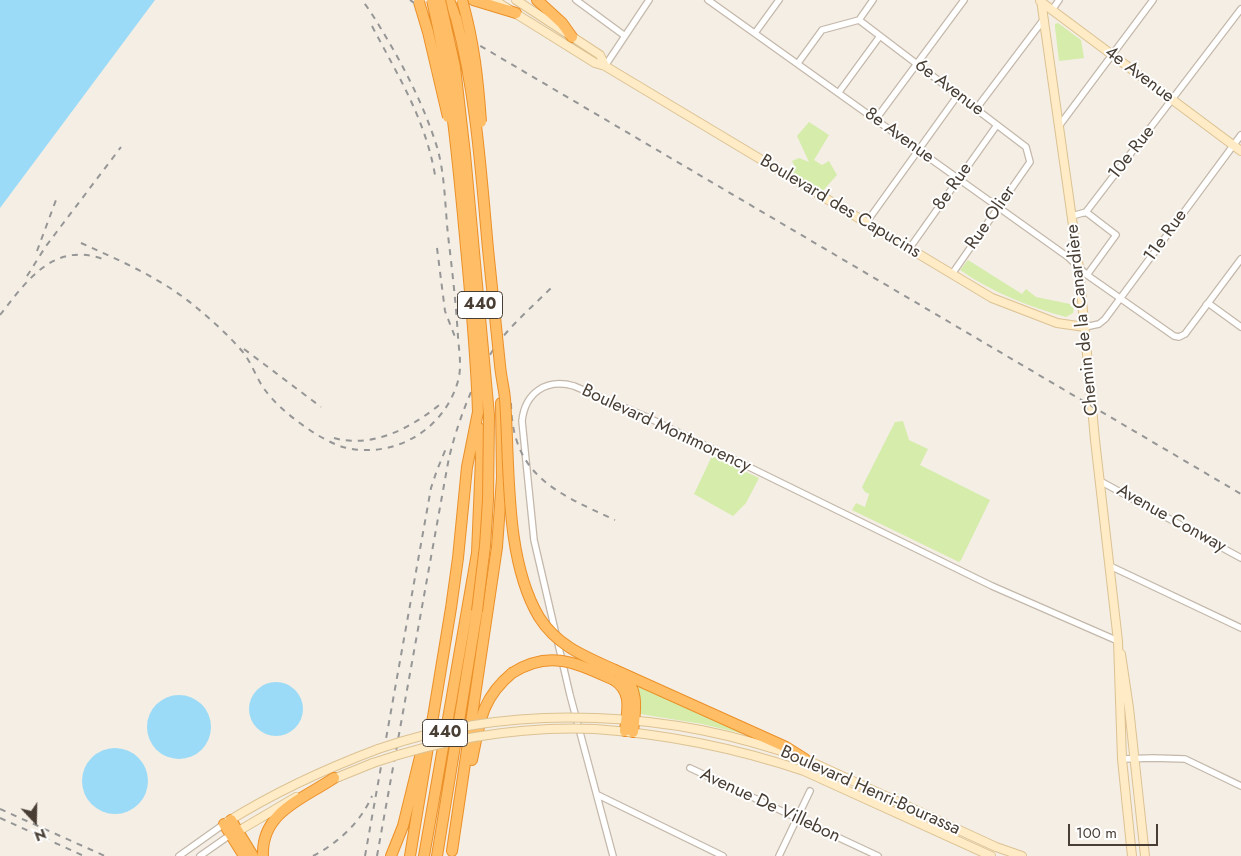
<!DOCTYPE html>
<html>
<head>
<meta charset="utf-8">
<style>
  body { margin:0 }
  #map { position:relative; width:1241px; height:856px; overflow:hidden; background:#f4eee5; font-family:Jost,sans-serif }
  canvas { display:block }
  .north { position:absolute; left:10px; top:796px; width:50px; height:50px; -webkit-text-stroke:4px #fff; paint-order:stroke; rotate:159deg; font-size:14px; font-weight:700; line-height:20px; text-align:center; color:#483e34 }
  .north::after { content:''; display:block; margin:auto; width:18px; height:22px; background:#483e34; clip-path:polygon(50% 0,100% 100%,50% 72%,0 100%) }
  .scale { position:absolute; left:1068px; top:824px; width:90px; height:22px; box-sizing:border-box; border:2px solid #483e34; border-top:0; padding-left:6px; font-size:15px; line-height:18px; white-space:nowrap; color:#483e34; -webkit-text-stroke:4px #fff; paint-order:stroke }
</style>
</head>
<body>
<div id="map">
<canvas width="1241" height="856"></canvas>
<div class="north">N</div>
<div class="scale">100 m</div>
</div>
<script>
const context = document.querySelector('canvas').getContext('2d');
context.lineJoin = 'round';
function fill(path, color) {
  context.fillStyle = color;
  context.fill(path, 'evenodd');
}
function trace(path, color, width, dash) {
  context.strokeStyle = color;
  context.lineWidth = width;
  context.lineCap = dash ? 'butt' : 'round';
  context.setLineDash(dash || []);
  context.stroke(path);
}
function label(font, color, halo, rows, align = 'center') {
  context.font = font + ' Jost,sans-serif';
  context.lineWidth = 4;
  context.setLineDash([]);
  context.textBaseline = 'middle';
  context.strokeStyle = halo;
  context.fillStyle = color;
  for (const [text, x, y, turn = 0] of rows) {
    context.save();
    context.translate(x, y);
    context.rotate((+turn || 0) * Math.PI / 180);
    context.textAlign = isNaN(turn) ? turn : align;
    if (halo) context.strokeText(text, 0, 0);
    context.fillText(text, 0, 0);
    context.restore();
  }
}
fill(new Path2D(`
  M 1058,23 L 1081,40 L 1084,58 L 1059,61 L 1055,27 L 1055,24 Z
  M 809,122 L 829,135 L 814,160 L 822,165 L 829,161 L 837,175 L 820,194 L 793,173 L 795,167 L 792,161 L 799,158 L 809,162 L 797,136 Z
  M 968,260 L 1022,294 L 1026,289 L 1036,297 L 1070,304 L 1070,306 L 1074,307 L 1073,313 L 1066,317 C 1029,307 992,292 960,270 Z
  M 903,421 L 909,440 L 928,449 L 920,465 L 990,500 L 961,560 L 959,562 L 852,510 L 856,503 L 865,507 L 869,494 L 865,492 L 862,487 L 895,422 Z
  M 712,456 L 759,478 L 746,503 L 733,516 L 694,494 Z
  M 634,680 L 741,729 L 740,733 L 702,724 L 640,714 Z`), '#d5ecaa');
fill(new Path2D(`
  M 0,0 L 155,0 L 0,208 Z
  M249 709a27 27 0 1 1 54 0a27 27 0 1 1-54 0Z
  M147 727a32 32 0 1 1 64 0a32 32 0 1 1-64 0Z
  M82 781a33 33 0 1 1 66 0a33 33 0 1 1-66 0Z`), '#9cdbf7');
const street = new Path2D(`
  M 576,0 L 625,36
  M 708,0 L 1068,257 L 1087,275 L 1174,336 L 1179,337 L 1185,334 L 1241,259
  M 1052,10 L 1059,0
  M 859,20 L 1026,147 L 1030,162 L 952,274
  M 755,33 L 779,0
  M 798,63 L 822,30 L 859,20 L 873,0
  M 605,66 L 649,0
  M 839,92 L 880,36
  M 976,109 L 1044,19
  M 876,119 L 964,0
  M 1059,126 L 1153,0
  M 1084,213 L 1086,212 L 1241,9
  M 1072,216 L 1086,212 L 1116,235 L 1087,275 L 1089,276
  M 866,223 L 958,95
  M 909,249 L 997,125
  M 1206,305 L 1208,303 L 1241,327
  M 1085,327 L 1099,324 L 1105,319 L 1241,135
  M 1100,481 L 1241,558
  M 1110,566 L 1241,628
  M 1122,759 L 1153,758 L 1185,759 L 1241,786
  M 690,768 L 878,856
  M 598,795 L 723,856
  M 179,856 L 224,824
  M 200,856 L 230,835
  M 613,856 L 570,695 L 534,540 L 522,421 C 525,393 546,378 574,386 L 651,419 L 992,586 L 1118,641
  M 779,856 L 810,791`);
const secondary = new Path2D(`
  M 494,0 L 595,63 L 605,66 L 992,298 L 1057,323 L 1085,327
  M 516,0 L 600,55 L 605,66
  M 1041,0 L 1079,268 L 1095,440 L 1118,641 L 1122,759 L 1132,856
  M 1040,1 L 1241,151
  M 1121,654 L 1129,708 L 1145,856
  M 596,718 C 671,721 734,734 805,759 L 996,847 L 1022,856
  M 595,729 C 666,734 736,748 804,771 L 991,856
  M 331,780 L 373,763
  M 227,822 C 275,792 325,769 378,749
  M 235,833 L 296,797`);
const highway = new Path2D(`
  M 449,0 L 456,18
  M 473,0 L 516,13
  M 537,0 L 562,23 L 572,37
  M 615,670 L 786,747 L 805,759
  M 622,674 C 640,690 635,711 633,732
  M 614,680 C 633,692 627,711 625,731
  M 472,760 C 480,722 481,699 512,673
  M 231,820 L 253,856
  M 224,824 L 244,856
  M 452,851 L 497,547 L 502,478 L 501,403
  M 263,856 C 261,812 303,799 334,778
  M 391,856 L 403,826 L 420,757
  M 410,856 L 451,608 L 458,558 L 467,467 L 478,412
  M 424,856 L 477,553 L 481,458 L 479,428
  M 437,856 L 477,611`);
trace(street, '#c4b8aa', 8);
trace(secondary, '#dcc293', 10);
trace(highway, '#eb9028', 12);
trace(street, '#fff', 5.5);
trace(secondary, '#ffebc5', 8);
trace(highway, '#ffbd66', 10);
trace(new Path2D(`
  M 410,0 L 450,28 L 1241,494
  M 372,26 C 398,76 425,118 435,175
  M 81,243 C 121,261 163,279 197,308 C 213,321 229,336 242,351 C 252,363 256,378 265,390 C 279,410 319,440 343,447 C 392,460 444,431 458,381 C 462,367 459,351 458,337 C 456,303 452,269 448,235 C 445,207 445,174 437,147 C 426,112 411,81 393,49 C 383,32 374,16 362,0
  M 437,248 L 445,311 L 455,337
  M 37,251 L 56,200
  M 27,276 L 46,246 L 121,147
  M 0,315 C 26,282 53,241 103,259
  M 244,349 L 321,407
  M 511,403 C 512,476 557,493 615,520
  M 334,438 C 373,449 413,427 443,402
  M 0,809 L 105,856
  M 0,818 L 84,856
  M 313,856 C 338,843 360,823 372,796
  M 365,856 L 431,488 L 437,470 L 447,446
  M 377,856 L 448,463 C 455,428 476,372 498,343 C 513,323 533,306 551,288`), '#969696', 2, [6, 6]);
const secondaryBridge = new Path2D(`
  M 378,749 C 447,725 523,715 596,718
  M 373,763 C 444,739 520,726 595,729`);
const highwayBridge = new Path2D(`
  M 432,0 C 449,71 456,142 463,215 C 469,281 476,346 478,412
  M 440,0 L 455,67 L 465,154 L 489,415 L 488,500 L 485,546 L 477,611
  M 462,0 C 474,42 478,79 481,122
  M 419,2 L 428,32 L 448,117
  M 456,18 C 476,93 481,172 488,249 C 492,288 496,327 500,365 C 501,377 504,388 505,399 C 510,466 504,558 539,617 C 557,646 586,657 615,670
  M 512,673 C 550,649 576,663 614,680`);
trace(secondaryBridge, '#dcc293', 10, []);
trace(highwayBridge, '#eb9028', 12, []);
trace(secondaryBridge, '#ffebc5', 8);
trace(highwayBridge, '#ffbd66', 10);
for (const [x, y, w] of [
  [480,305,45],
  [445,733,45]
]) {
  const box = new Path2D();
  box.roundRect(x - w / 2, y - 13.5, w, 27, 4);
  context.fillStyle = '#fff';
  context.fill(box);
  trace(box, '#483e34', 1);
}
label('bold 16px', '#483e34', null, [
  ["440",480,305],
  ["440",445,733]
]);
label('18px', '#483e34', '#fff', [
  ["4e Avenue",1139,75,37],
  ["6e Avenue",949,88,37],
  ["8e Avenue",899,136,36],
  ["10e Rue",1132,153,-52],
  ["8e Rue",953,187,-55],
  ["Boulevard des Capucins",840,207,31],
  ["Rue Olier",991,218,-55],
  ["11e Rue",1166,236,-54],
  ["Chemin de la Canardière",1083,320,-96],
  ["Boulevard Montmorency",666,429,25],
  ["Avenue Conway",1171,519,29],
  ["Boulevard Henri-Bourassa",870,791,24],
  ["Avenue De Villebon",770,806,25]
]);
</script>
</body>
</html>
